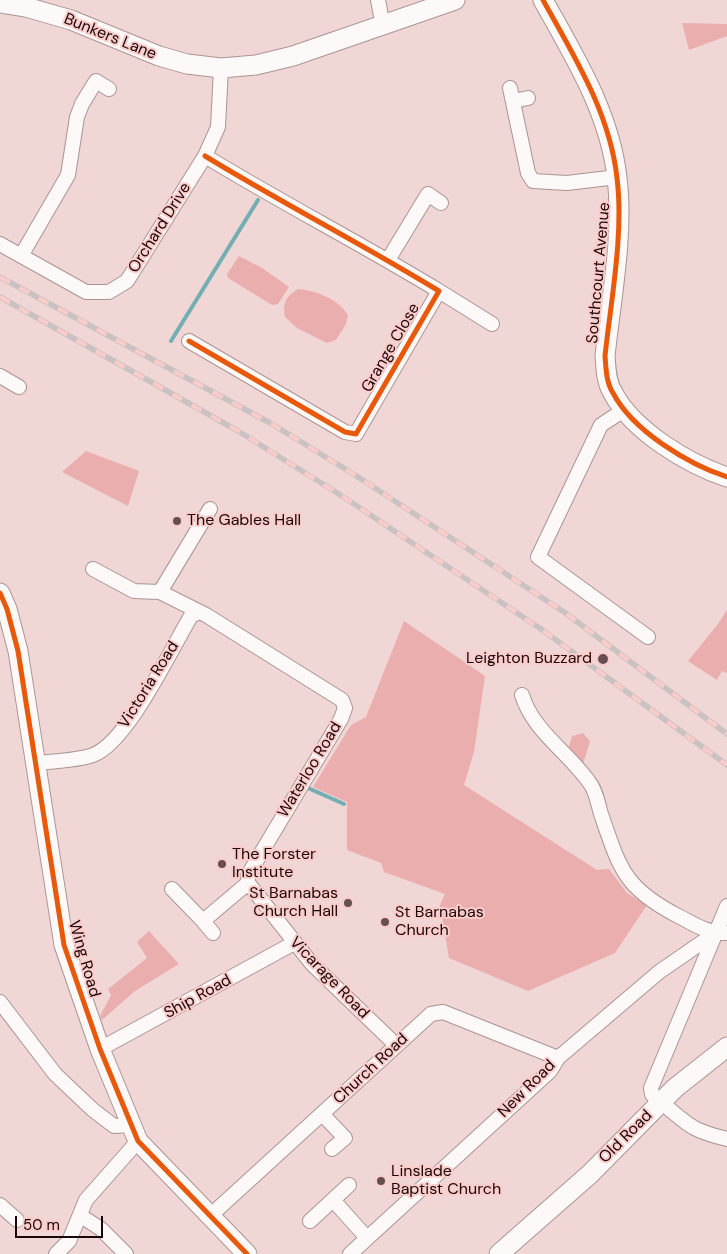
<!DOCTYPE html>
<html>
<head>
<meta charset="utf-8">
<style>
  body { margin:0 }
  #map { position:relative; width:727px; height:1254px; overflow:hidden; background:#f0d6d5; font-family:"DM Sans",sans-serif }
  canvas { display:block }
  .scale { position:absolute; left:15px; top:1216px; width:88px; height:22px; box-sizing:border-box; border:2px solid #1a0708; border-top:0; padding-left:6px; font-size:15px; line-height:18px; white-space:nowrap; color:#1a0708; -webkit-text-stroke:4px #fbccca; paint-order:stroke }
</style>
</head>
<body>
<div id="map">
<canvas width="727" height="1254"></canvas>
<div class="scale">50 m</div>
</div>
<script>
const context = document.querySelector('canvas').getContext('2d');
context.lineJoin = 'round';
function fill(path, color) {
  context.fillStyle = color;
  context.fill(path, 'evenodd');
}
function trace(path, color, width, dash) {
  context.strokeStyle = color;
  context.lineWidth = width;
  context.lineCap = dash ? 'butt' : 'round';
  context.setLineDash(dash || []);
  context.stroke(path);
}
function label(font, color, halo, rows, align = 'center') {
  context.font = font + ' "DM Sans",sans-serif';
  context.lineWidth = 4;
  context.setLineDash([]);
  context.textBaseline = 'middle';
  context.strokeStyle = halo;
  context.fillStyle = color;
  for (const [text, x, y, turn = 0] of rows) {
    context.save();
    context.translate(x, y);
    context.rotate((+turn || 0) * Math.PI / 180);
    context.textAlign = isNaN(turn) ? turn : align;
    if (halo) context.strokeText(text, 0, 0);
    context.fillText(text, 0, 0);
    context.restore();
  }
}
fill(new Path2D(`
  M 682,23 L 727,24 L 727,36 L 689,50 Z
  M 239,256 L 262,268 L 289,287 L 278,304 L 272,305 L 228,278 L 227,274 Z
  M 298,289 C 317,291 337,298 348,315 L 346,324 L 336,340 L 327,343 L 297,328 L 285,317 C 282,304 286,296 298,289 Z
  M 86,451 L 139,471 L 128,506 L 62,472 Z
  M 727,610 L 727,673 L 722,671 L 717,680 L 688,661 L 718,624 Z
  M 404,621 L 485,676 L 474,752 L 464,785 L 597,870 L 609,869 L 627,893 L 647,905 L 615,953 L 528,991 L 449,958 L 440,905 L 445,894 L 384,872 L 381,863 L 347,850 L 347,802 L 313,787 L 351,725 L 366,717 Z
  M 583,733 L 590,741 L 583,764 L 569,747 L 572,736 Z
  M 149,931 L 179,964 L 135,991 L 102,1020 L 100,1016 L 111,995 L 108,989 L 147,958 L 137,942 Z`), '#ebaeae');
trace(new Path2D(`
  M 171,341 L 258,200
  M 308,788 L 344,804`), '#73aeb2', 4);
const street = new Path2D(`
  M 378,0 L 383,26
  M 510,88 L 528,173 L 533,181 L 567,183 L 617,177
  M 513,101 L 528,98
  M 0,244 L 86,292 L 109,292 L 127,281 L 205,156 L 218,127 L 221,68
  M 21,256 L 68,175 L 77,117 L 82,104 L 96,81 L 109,89
  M 388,260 L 428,194 L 441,203
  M 439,291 L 492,324
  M 189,341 L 345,432 L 356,434 L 439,291 C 362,244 282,203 205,156
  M 0,376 L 19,387
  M 624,410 L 601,425 L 538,557 L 648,637
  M 93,569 L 134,591 L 160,592 L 206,615 L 342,700 L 345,708 L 341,719 L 248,875 L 248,883
  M 160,592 L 210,509
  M 522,695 C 533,731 568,752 589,782 C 596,790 598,804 601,814 C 620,869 624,888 678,916 C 694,924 708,934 727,933
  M 36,763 C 54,761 76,761 93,755 C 128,742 171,649 191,616 L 197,613
  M 248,883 L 312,964 L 396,1045
  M 172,889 L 203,921 L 248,883
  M 203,921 L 213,933
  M 0,1002 L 55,1074 L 93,1110 L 114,1126 L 131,1125
  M 100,1049 L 294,943
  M 661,1102 C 689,1125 690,1130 727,1139
  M 659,1104 L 652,1094 L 651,1088 L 727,906
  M 322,1114 L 345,1138 L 332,1149
  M 333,1200 L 367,1238
  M 0,1205 L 17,1220
  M 81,1216 L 101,1229 L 126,1254
  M 210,1216 L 431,1014 L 443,1012 L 558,1058
  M 310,1221 L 349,1185
  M 56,1254 L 69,1241 L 86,1200 L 138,1141
  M 350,1254 L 550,1071 L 558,1058 L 659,972 L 714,934`);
const secondary = new Path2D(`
  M 543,0 C 574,56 610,113 617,178 C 624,233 611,300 605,356 C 606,368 606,382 613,393 C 633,431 688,464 727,477
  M 0,3 L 26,7 L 71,20 L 159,56 L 187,64 L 221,68 L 256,65 L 293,56 L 455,0
  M 0,593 L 7,609 L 18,651 L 64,945 L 100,1049 L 138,1141 L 247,1254
  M 499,1254 L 590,1174 L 675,1088 L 727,1047`);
trace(street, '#aa9594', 16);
trace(secondary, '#aa9594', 21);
trace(street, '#fdf9f9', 14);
trace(secondary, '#fdf9f9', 19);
const rail = new Path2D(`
  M 0,277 L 272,424 L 355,475 L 564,612 L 727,734
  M 0,297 L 238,431 L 339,494 L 541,629 L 727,765`);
trace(rail, '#cac2c2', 5.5);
trace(rail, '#fbccca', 4, [11]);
trace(new Path2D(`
  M 543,0 C 574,56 610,113 617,178 C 624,233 611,300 605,356 C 606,368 606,382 613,393 C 633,431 688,464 727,477
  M 189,341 L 345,432 L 356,434 L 439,291 C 362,244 282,203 205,156
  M 0,593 L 7,609 L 18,651 L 64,945 L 100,1049 L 138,1141 L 247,1254`), '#e8590c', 5);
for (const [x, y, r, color] of [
  [177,521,5,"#654f50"],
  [603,659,6,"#654f50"],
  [222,864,5,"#654f50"],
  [348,903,5,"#654f50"],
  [385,922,5,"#654f50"],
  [381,1181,5,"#654f50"]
]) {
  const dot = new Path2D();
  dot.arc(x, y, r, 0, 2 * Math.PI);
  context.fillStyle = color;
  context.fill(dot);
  trace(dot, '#fbccca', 2);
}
label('16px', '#1a0708', '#fbccca', [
  ["Bunkers Lane",110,37,22],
  ["Orchard Drive",160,228,-58],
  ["Southcourt Avenue",599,273,-85],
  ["Grange Close",391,348,-60],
  ["Victoria Road",149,685,-58],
  ["Waterloo Road",310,770,-59],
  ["Wing Road",84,959,74],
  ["Vicarage Road",329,978,46],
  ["Ship Road",198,997,-29],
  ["Church Road",371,1069,-43],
  ["New Road",527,1089,-45],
  ["Old Road",626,1137,-45]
]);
label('16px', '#1a0708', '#fbccca', [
  ["The Gables Hall",187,521],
  ["Leighton Buzzard",592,659,"right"],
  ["The Forster",232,855],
  ["Institute",232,873],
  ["St Barnabas",338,894,"right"],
  ["Church Hall",338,912,"right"],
  ["St Barnabas",395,913],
  ["Church",395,931],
  ["Linslade",391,1172],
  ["Baptist Church",391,1190]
], 'left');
</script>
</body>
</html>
